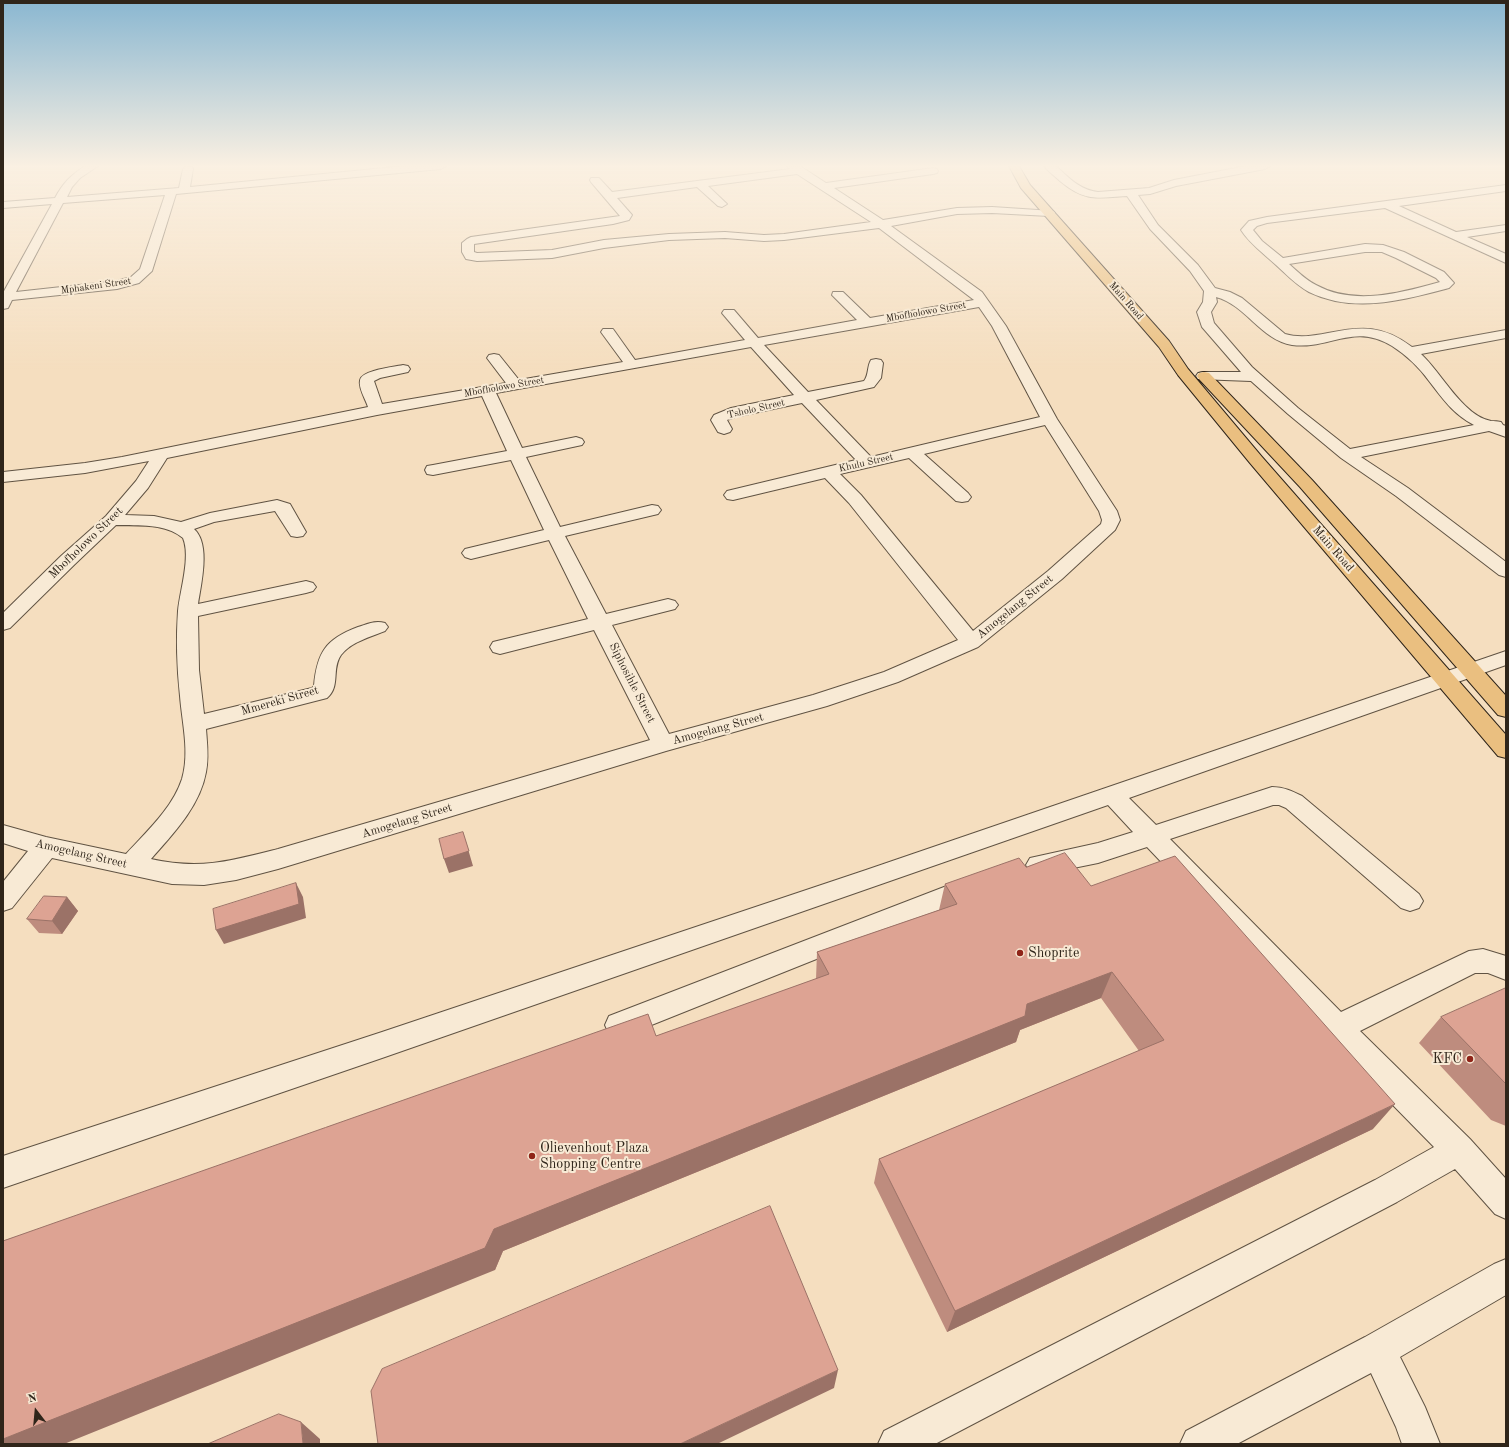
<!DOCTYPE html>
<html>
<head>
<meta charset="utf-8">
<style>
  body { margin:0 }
  #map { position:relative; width:1509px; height:1447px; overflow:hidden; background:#f5debf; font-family:"Old Standard TT",serif }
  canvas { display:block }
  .frame { position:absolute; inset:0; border:4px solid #2f251a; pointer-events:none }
  .north { position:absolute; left:16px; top:1391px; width:40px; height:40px; -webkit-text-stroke:3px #f8ead5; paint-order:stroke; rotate:344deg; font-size:11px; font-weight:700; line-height:16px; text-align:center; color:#2f251a }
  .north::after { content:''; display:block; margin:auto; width:14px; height:18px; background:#2f251a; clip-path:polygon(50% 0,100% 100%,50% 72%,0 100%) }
</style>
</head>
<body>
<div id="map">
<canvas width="1509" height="1447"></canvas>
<div class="frame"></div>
<div class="north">N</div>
</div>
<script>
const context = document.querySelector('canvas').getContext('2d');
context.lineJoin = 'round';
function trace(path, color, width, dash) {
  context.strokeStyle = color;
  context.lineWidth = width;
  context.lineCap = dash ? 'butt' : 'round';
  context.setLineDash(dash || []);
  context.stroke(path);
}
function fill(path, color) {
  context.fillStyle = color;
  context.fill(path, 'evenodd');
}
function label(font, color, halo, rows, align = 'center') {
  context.font = font + ' "Old Standard TT",serif';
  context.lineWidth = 4;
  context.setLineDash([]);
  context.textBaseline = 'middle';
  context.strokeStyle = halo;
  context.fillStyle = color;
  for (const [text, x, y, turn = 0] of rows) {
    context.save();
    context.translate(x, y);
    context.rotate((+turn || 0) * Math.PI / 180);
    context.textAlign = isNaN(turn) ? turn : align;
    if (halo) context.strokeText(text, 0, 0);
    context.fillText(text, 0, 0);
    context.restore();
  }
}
const minor = new Path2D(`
  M 85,166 L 98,166 L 80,178 L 72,187 L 67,197 L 179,188 L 183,169 L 186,166 L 192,167 L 193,169 L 190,187 L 405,166 L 446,166 L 441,169 L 176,194 L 152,271 L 139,283 L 117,289 L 12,300 L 8,308 L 3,309 L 3,293 L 52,204 L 3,208 L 3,202 L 55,198 C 63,183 71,175 85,166 ZM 165,195 L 140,269 L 131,277 L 116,281 L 16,292 L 63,203 Z
  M 787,166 L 800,166 L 826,183 L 933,168 L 937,169 L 938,171 L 937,173 L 933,174 L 834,188 L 883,220 L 957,208 L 992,207 L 1053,211 L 1055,213 L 1053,215 L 1049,216 L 992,213 L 957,214 L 891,226 L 982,292 L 1006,326 L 1057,419 L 1117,511 L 1120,520 L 1115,530 L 1062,579 L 978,647 L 898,682 L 827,706 L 666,751 L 278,869 L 236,880 L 204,885 L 172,884 L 52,858 L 12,908 L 3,911 L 3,882 L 28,851 L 3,843 L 3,825 L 46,837 L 126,854 C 146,832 172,809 182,779 C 190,752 182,723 180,696 C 177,668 176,638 178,611 C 180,590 191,557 183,538 C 165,523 139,526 116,525 L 75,564 L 10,628 L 3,630 L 3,613 L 61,556 L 106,516 L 136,481 L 149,461 L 85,473 L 3,482 L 3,472 L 85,463 L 122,457 L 368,407 C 366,400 358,388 360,380 C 362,370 394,367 403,365 L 408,366 L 410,369 L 408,372 L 380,378 L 374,381 L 382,404 L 506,383 L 487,358 L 489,355 L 494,354 L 499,355 L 519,380 L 623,362 L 601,332 L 603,329 L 613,329 L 635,360 L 745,340 L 722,313 L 724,310 L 734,310 L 758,338 L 857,320 L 832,295 L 833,292 L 843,292 L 870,318 L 974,300 L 879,228 L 784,240 L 764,241 L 725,238 L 669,240 L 604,248 L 552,258 L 477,261 L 466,259 L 462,252 L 462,243 L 467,239 L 471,237 L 620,216 L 591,182 L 590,180 L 591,178 L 599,178 L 612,192 L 790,169 ZM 797,174 L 871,222 L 784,234 L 764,235 L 725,232 L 669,234 L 604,240 L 552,250 L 477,253 L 474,252 L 474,244 L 613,224 L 629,220 L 632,215 L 617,198 L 697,187 L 718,206 L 722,207 L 727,204 L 708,186 ZM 979,307 L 992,326 L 1040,417 L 871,457 L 816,400 L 874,387 L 881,378 L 883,363 L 881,360 L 876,359 L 871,360 C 867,366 869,375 864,381 L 808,392 L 764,345 ZM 751,347 L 794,395 L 731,408 L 714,415 L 711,420 L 718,432 L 724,434 L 730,432 L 732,429 L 727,420 L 735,417 L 802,403 L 856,460 L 727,491 L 724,495 L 727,499 L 733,500 L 825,478 L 849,503 L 958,640 L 884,672 L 813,695 L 669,734 L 612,625 L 675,609 L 678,605 L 675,601 L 668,599 L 606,614 L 565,536 L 658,514 L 661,510 L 658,506 L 652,505 L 560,527 L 526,457 L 582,445 L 584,442 L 582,439 L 576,437 L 522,448 L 496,393 ZM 482,396 L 507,451 L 433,465 L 427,466 L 425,470 L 427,474 L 433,475 L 511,460 L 544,530 L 465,549 L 462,553 L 465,557 L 471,559 L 549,540 L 588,619 L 493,642 L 490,647 L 493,652 L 500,654 L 594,630 L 650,740 L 278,849 C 231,861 200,870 151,859 C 173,834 200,806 206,772 C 209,758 207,743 206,729 L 327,698 C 341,686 331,669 341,655 C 351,642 370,637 385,631 L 388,627 L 385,623 C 375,620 368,624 358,627 C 326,639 317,652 314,686 L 312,688 L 204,714 L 199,670 L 198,616 L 306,593 L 313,591 L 316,587 L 313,583 L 306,581 L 198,604 C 201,584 211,544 194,529 L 214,522 L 275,511 L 291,536 L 297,537 L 303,536 L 306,532 L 290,504 L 277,500 L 210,513 L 181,522 L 154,516 L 125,515 L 148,488 L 167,458 L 377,415 ZM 1045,425 L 1099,511 L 1102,520 L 1101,524 L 1048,571 L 973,631 L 861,495 L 840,474 L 909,458 L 956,501 L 962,502 L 968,501 L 971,497 L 968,493 L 924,454 Z
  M 1044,166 L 1056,166 C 1069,178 1080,190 1098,192 L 1149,188 L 1174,180 L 1246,166 L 1270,166 L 1265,169 L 1176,186 L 1150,194 L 1138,195 L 1158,225 L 1198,265 L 1215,288 L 1230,292 L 1242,298 L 1285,334 C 1299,338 1313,336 1328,333 C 1362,326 1383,325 1412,347 L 1506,330 L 1506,338 L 1421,354 C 1441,372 1463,416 1491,421 C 1494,421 1497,421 1501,422 L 1503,425 L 1506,426 L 1506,437 L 1489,431 L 1361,457 L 1408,488 L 1506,562 L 1506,577 L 1499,575 L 1396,496 L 1341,458 L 1288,414 L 1251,381 L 1198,379 L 1196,376 L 1198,373 L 1203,372 L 1241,372 L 1202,327 L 1197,312 L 1203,302 L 1204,291 L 1190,271 L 1150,229 L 1127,196 C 1097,198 1085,202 1060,181 C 1055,176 1049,172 1044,166 ZM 1216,297 C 1246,305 1261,340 1292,345 C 1329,350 1354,322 1392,346 C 1406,355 1419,367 1429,381 C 1443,399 1453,414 1474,425 L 1350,449 L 1298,408 L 1252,367 L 1214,323 L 1211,312 L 1217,302 Z
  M 1506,185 L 1506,191 L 1399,206 L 1456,232 L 1506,225 L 1506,231 L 1467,237 L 1506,254 L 1506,263 L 1385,208 L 1267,223 L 1257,226 L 1253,230 L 1262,241 L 1283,258 L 1365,244 L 1383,245 L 1404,252 L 1444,272 L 1454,283 L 1449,288 C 1404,300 1354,314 1309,292 C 1296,285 1286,274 1276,265 C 1263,253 1250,244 1241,230 L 1249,221 L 1267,217 ZM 1365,252 L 1382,252 L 1396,258 L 1436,278 L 1440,282 C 1401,293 1354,306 1316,285 C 1306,280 1298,272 1289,264 Z
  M 1506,651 L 1506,665 L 1129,798 L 1156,825 L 1272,787 C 1284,787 1292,791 1302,796 L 1419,894 L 1423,901 L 1419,908 L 1410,911 L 1401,908 L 1286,808 L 1279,805 L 1273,805 L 1170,839 L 1341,1012 L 1469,951 L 1483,949 L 1506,956 L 1506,980 L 1488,973 L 1475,973 L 1360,1031 L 1470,1139 L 1506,1179 L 1506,1219 L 1495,1214 L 1455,1169 L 1397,1202 L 935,1444 L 878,1444 L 884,1431 L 1375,1180 L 1434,1147 L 1382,1094 L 1147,847 L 1098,863 L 1039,875 L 1030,872 L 1026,865 L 1030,858 L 1098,843 L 1133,832 L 1108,805 L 382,1058 L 3,1188 L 3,1156 L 382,1032 L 866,870 Z
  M 970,877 L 979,880 L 983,887 L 979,894 L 619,1038 L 609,1034 L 605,1025 L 609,1016 Z
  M 1506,1259 L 1506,1295 L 1400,1357 L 1425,1407 L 1440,1444 L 1402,1444 L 1396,1427 L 1371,1373 L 1237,1444 L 1180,1444 L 1186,1431 L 1365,1337 L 1494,1264 Z`);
const major = new Path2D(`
  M 1009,166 L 1019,166 L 1030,185 L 1169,341 L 1188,369 L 1262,457 L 1506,735 L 1506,758 L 1498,756 L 1250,463 L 1178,375 L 1159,347 L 1021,188 Z
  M 1204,372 L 1209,373 L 1312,480 L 1506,696 L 1506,717 L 1498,715 L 1300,487 L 1199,379 L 1197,376 L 1199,373 Z`);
trace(minor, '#605343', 2);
trace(major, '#2f251a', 2);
fill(minor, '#f8ead5');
fill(major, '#eabf80');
fill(new Path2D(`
  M 1026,867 L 1091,886 L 1373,1129 L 947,1332 L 874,1183 L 879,1159 L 1139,1051 L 1101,998 L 1020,1030 L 1016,1042 L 503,1251 L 495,1270 L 5,1240 L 656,1036 L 816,979 L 817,952 L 939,910 L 945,884 Z
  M 67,897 L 78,911 L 62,934 L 39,933 L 27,919 Z
  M 1506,988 L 1506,1126 L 1491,1120 L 1419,1043 L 1441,1017 Z`), '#be8c7e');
fill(new Path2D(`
  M 463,832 L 473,866 L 449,873 L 444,859 Z
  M 296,883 L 303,897 L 306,918 L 224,944 L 216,930 Z
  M 67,897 L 78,911 L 62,934 L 52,921 Z
  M 1112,972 L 1101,998 L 1020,1030 L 1016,1042 L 503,1251 L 495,1270 L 64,1444 L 3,1444 L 3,1439 L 494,1229 L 1027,1004 Z
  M 1395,1104 L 1373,1129 L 947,1332 L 955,1311 Z
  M 838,1370 L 834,1388 L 717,1444 L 680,1444 Z
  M 301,1422 L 320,1439 L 320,1444 L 303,1444 Z`), '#9b7267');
const building = new Path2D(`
  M 463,832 L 469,851 L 444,859 L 439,839 Z
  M 1065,853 L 1091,886 L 1175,856 L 1395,1104 L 955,1311 L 879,1159 L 1164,1040 L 1112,972 L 1027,1004 L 1025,1016 L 494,1229 L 485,1248 L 3,1439 L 3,1239 L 3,1241 L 648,1014 L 656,1036 L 829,974 L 817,952 L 957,904 L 945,884 L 1019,858 L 1026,867 Z
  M 296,883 L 299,904 L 216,930 L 213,909 Z
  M 44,896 L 67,897 L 52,921 L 27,919 Z
  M 1506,988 L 1506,1084 L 1441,1017 Z
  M 770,1206 L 838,1370 L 680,1444 L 378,1444 L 371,1391 L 382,1369 Z
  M 279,1414 L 301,1422 L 303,1444 L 208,1444 Z`);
fill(building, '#dda393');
trace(building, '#9b7267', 1);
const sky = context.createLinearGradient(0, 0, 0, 369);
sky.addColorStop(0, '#8ab7d1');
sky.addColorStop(0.45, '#faf0e2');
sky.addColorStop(1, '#faf0e200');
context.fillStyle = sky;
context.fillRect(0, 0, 1509, 369);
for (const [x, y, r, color] of [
  [1020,953,4,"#8f2418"],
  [1470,1059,4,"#8f2418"],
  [532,1156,4,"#8f2418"]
]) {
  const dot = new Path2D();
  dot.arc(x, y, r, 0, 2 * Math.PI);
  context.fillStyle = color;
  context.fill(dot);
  trace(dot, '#f8ead5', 1.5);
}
label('10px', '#2f251a', '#f8ead5', [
  ["Mphakeni Street",96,286,-8],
  ["Main Road",1126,301,49],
  ["Mbofholowo Street",926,312,-10],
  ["Mbofholowo Street",504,387,-10],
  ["Tsholo Street",756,409,-13],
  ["Khulu Street",866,463,-13]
]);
label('12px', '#2f251a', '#f8ead5', [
  ["Mbofholowo Street",86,543,-44],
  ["Main Road",1333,549,49],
  ["Amogelang Street",1015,607,-39],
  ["Siphosihle Street",632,683,63],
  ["Mmereki Street",280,701,-16],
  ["Amogelang Street",718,729,-15],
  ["Amogelang Street",407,821,-17],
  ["Amogelang Street",81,854,13]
]);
label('14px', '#2f251a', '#f8ead5', [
  ["Shoprite",1028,953],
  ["KFC",1462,1059,"right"],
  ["Olievenhout Plaza",540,1148],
  ["Shopping Centre",540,1164]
], 'left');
</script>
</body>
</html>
